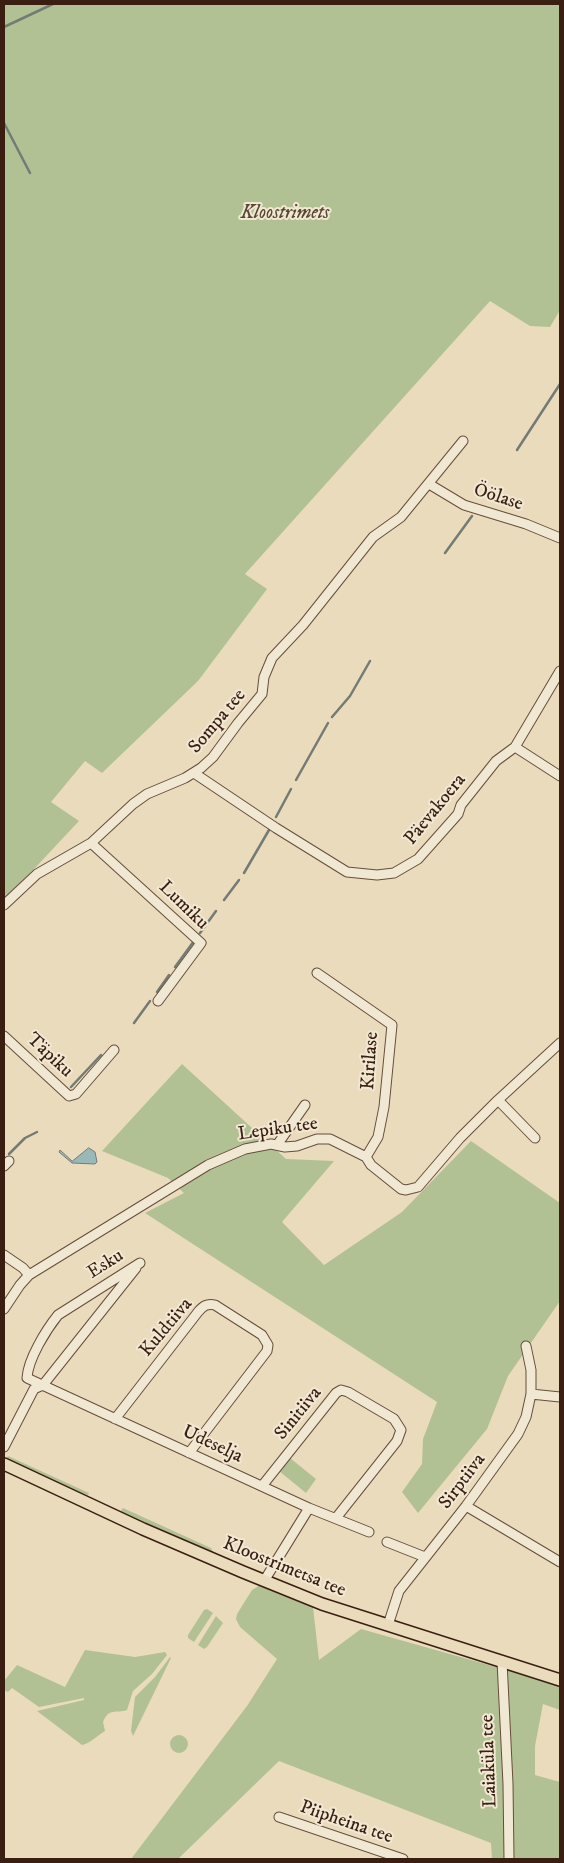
<!DOCTYPE html>
<html>
<head>
<meta charset="utf-8">
<style>
  body { margin:0 }
  #map { position:relative; width:564px; height:1863px; overflow:hidden; background:#eadbbd; font-family:"IM FELL DW Pica",serif }
  canvas { display:block }
  .frame { position:absolute; inset:0; border:5px solid #3a1e11; pointer-events:none }
</style>
</head>
<body>
<div id="map">
<canvas width="564" height="1863"></canvas>
<div class="frame"></div>
</div>
<script>
const context = document.querySelector('canvas').getContext('2d');
context.lineJoin = 'round';
function fill(path, color) {
  context.fillStyle = color;
  context.fill(path, 'evenodd');
}
function trace(path, color, width, dash) {
  context.strokeStyle = color;
  context.lineWidth = width;
  context.lineCap = dash ? 'butt' : 'round';
  context.setLineDash(dash || []);
  context.stroke(path);
}
function label(font, color, halo, rows, align = 'center') {
  context.font = font + ' "IM FELL DW Pica",serif';
  context.lineWidth = 4;
  context.setLineDash([]);
  context.textBaseline = 'middle';
  context.strokeStyle = halo;
  context.fillStyle = color;
  for (const [text, x, y, turn = 0] of rows) {
    context.save();
    context.translate(x, y);
    context.rotate((+turn || 0) * Math.PI / 180);
    context.textAlign = isNaN(turn) ? turn : align;
    if (halo) context.strokeText(text, 0, 0);
    context.fillText(text, 0, 0);
    context.restore();
  }
}
fill(new Path2D(`
  M 4,4 L 560,4 L 560,310 L 550,327 L 530,326 L 490,301 L 245,574 L 267,589 L 198,681 L 102,773 L 85,761 L 51,802 L 79,821 L 4,901 Z
  M 182,1064 L 286,1159 L 334,1161 L 282,1222 L 324,1265 L 402,1212 L 471,1141 L 560,1203 L 560,1301 L 508,1376 L 487,1429 L 418,1513 L 402,1492 L 422,1464 L 423,1439 L 437,1402 L 145,1213 L 184,1193 L 168,1178 L 102,1151 Z
  M 8,1456 L 89,1493 L 88,1495 L 61,1487 L 8,1460 L 7,1457 Z
  M 290,1458 L 316,1479 L 306,1493 L 279,1471 Z
  M 123,1508 L 211,1548 L 213,1552 L 211,1553 L 127,1516 L 120,1512 Z
  M 260,1585 L 264,1585 L 313,1607 L 319,1660 L 361,1629 L 560,1685 L 560,1710 L 543,1704 L 535,1746 L 535,1775 L 560,1782 L 560,1859 L 492,1859 L 491,1843 L 279,1761 L 178,1859 L 131,1859 L 247,1706 L 277,1659 L 240,1627 L 236,1619 L 237,1614 L 252,1590 Z
  M 207,1609 L 213,1613 L 194,1642 L 188,1638 L 188,1635 L 204,1610 Z
  M 216,1616 L 223,1623 L 207,1647 L 204,1649 L 198,1645 Z
  M 85,1650 L 135,1657 L 165,1652 L 167,1655 L 152,1674 L 133,1691 L 127,1710 C 116,1714 109,1707 103,1722 L 105,1731 C 98,1735 89,1744 82,1745 L 37,1711 L 84,1700 L 84,1698 L 39,1707 L 12,1688 L 8,1692 L 4,1690 L 4,1681 L 17,1665 L 65,1687 Z
  M 170,1657 L 171,1658 L 133,1736 L 131,1731 L 135,1697 L 155,1677 Z
  M170 1744a9 9 0 1 1 18 0a9 9 0 1 1-18 0Z`), '#b2c194');
const water = new Path2D(`
  M 89,1148 L 95,1152 L 97,1162 L 95,1164 L 72,1163 L 59,1152 L 60,1150 L 72,1161 Z`);
fill(water, '#99b9b8');
trace(water, '#737b75', 1);
trace(new Path2D(`
  M 4,27 L 53,4
  M 4,123 L 30,173
  M 517,450 L 560,384
  M 445,553 L 472,516
  M 332,717 L 350,696 L 370,661
  M 296,780 L 328,723
  M 276,817 L 291,789
  M 244,873 L 269,830
  M 224,900 L 239,880
  M 200,933 L 216,911
  M 175,967 L 194,941
  M 157,992 L 169,975
  M 134,1023 L 150,1001
  M 71,1087 L 101,1055
  M 9,1154 L 25,1138 L 37,1132`), '#737b75', 2.5);
const minor = new Path2D(`
  M 429,484 L 464,505 L 526,524 L 560,538
  M 515,747 L 560,776
  M 194,773 L 276,828 L 347,872 L 377,875 L 394,873 L 418,859 L 458,814 L 461,805 L 496,761 L 515,747 L 560,671
  M 91,843 L 201,943 L 158,1001
  M 4,905 L 37,874 L 91,843 L 133,804 L 147,794 L 185,778 L 201,768 L 213,757 L 238,723 L 262,694 L 264,677 L 272,658 L 303,625 L 373,537 L 401,517 L 463,441
  M 317,973 L 392,1025 L 384,1107 L 378,1137 L 366,1157
  M 4,1036 L 69,1096 L 76,1094 L 114,1050
  M 498,1100 L 535,1138
  M 277,1145 L 305,1105
  M 4,1166 L 9,1161
  M 4,1255 L 23,1268 L 29,1275
  M 140,1263 L 58,1315 C 46,1330 28,1359 27,1378 L 309,1508 L 369,1532
  M 4,1309 L 20,1285 L 29,1275 L 208,1165 L 245,1149 L 271,1144 L 285,1147 L 297,1146 L 317,1139 L 330,1139 L 366,1157 L 371,1165 L 401,1189 L 406,1190 L 418,1187 L 460,1138 L 498,1100 L 560,1043
  M 531,1394 L 560,1397
  M 115,1419 L 198,1312 C 203,1306 207,1303 215,1305 L 262,1335 L 268,1345 L 267,1351 L 189,1453
  M 4,1447 L 34,1389 L 43,1385 L 136,1268
  M 262,1486 L 336,1393 L 341,1390 L 348,1392 L 394,1419 L 401,1430 L 397,1441 L 336,1518
  M 466,1506 L 560,1562
  M 387,1542 L 425,1557
  M 264,1581 L 309,1508
  M 388,1625 L 399,1591 L 466,1506 L 518,1434 L 526,1417 L 531,1394 L 531,1370 L 526,1346
  M 502,1661 L 508,1784 L 509,1859
  M 279,1817 L 403,1859`);
const major = new Path2D(`
  M 4,1464 L 143,1529 L 243,1572 L 322,1604 L 560,1680`);
trace(minor, '#664d3c', 11);
trace(major, '#3a1e11', 14);
trace(minor, '#f1e8d4', 9);
trace(major, '#eadbbd', 11);
label('italic 19px', '#584732', '#f1e8d4', [
  ["Kloostrimets",285,214]
]);
label('19px', '#3a1e11', '#f1e8d4', [
  ["Öölase",498,498,18],
  ["Sompa tee",218,722,-50],
  ["Päevakoera",436,810,-51],
  ["Lumiku",183,906,44],
  ["Täpiku",49,1056,43],
  ["Kirilase",371,1061,-86],
  ["Lepiku tee",278,1130,-8],
  ["Esku",106,1265,-32],
  ["Kuldtiiva",167,1328,-50],
  ["Sinitiiva",299,1414,-51],
  ["Udeselja",212,1445,25],
  ["Sirptiiva",463,1482,-53],
  ["Kloostrimetsa tee",284,1568,22],
  ["Laiaküla tee",490,1761,-92],
  ["Piipheina tee",346,1823,19]
]);
</script>
</body>
</html>
